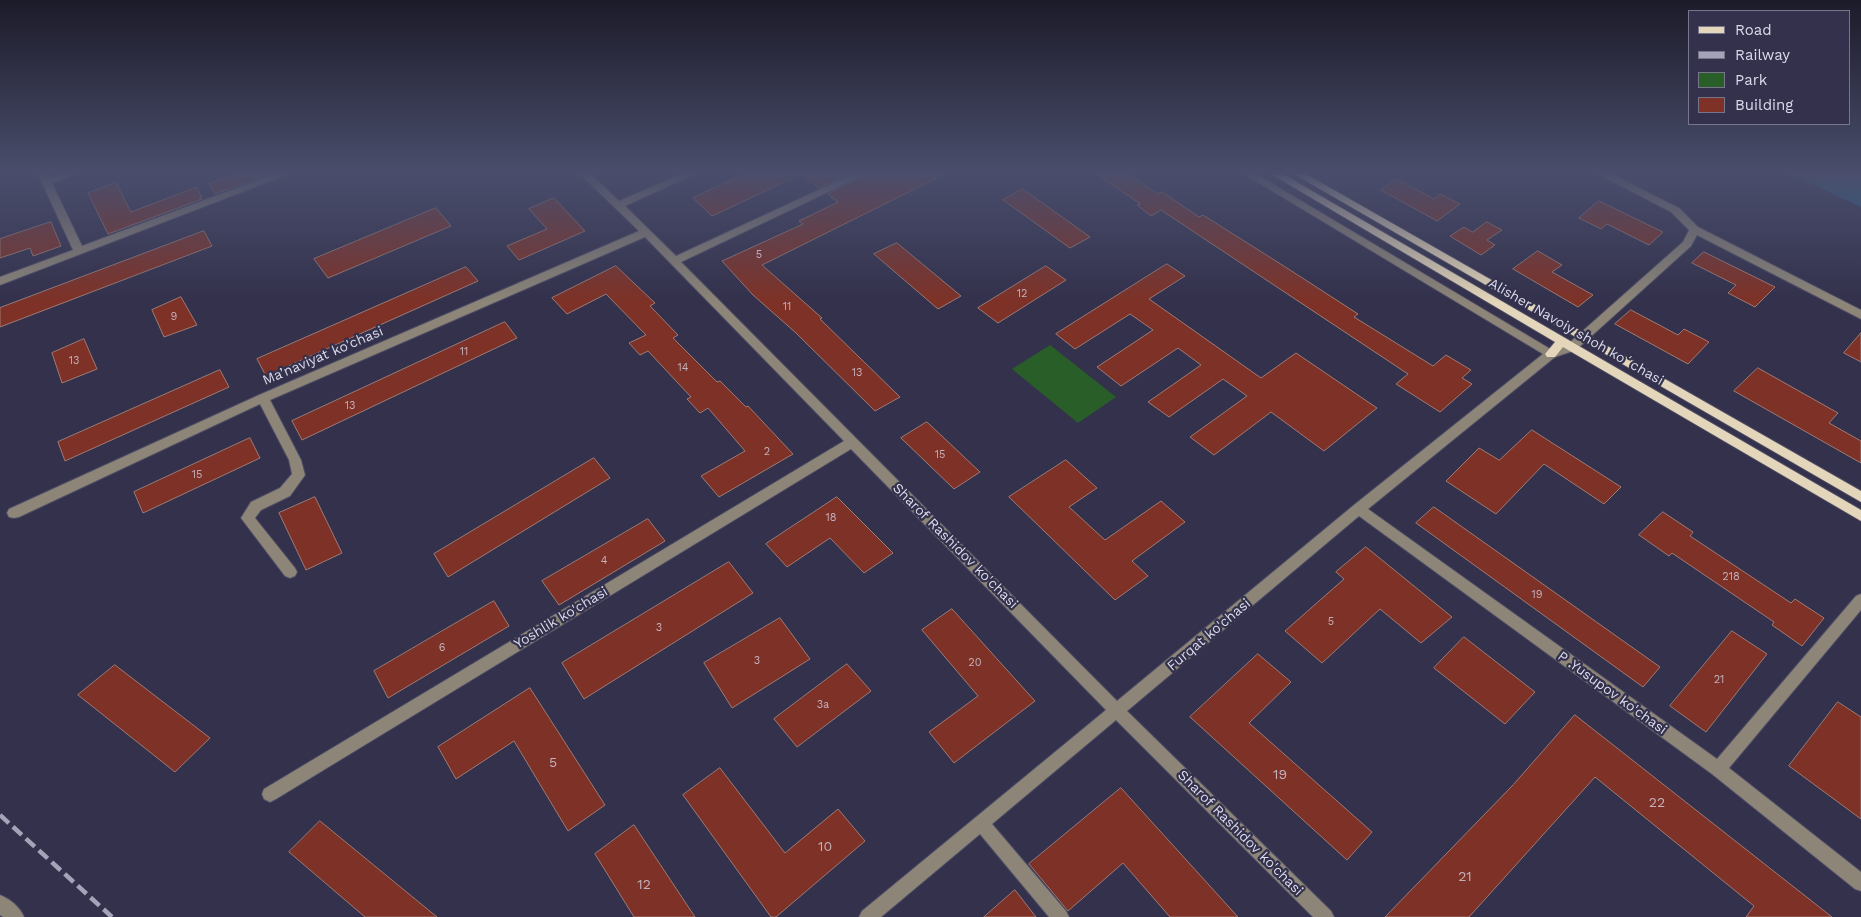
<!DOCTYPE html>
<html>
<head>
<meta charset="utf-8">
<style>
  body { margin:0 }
  #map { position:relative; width:1861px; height:917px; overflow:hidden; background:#33314c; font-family:"Work Sans",sans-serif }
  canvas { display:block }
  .legend { position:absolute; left:1688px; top:10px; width:162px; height:115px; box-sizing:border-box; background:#33314c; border:1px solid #76758c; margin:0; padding:6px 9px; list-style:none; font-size:15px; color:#dadaeb }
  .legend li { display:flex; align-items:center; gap:10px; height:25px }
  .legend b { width:25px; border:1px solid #76758c }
</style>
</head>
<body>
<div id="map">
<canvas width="1861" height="917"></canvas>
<ul class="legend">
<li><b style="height:6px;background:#e4d6ba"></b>Road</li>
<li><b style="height:6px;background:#a4a3b7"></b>Railway</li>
<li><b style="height:14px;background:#295e29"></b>Park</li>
<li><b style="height:14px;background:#7e3126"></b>Building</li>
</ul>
</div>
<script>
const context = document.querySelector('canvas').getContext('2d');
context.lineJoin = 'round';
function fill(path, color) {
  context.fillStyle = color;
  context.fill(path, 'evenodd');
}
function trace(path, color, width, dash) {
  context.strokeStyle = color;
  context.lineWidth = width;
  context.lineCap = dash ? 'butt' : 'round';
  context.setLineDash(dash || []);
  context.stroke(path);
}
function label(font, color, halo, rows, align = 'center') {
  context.font = font + ' "Work Sans",sans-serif';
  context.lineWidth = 4.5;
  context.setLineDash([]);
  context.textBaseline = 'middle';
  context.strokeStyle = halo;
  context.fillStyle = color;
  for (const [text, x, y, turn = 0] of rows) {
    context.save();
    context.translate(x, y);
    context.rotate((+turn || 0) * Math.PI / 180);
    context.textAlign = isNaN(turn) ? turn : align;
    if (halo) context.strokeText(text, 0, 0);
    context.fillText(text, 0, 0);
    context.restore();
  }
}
fill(new Path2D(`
  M 1050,345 L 1116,397 L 1078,423 L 1012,369 Z`), '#295e29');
fill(new Path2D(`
  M 1783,174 L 1861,174 L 1861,207 L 1799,178 Z`), '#206689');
const building = new Path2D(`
  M 235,174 L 268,174 L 215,194 L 209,184 Z
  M 745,174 L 801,174 L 712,216 L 693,198 Z
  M 803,174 L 848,174 L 819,188 Z
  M 868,174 L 945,174 L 762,265 L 822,318 L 820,319 L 900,397 L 875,411 L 796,333 L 753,295 L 722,261 L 803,224 L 799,221 L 838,202 L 828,194 Z
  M 1097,174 L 1128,174 L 1158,194 L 1162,192 L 1199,217 L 1203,215 L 1287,268 L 1358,314 L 1354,317 L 1433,366 L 1446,355 L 1471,370 L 1462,378 L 1472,384 L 1440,412 L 1396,384 L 1408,374 L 1161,210 L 1151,216 L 1137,205 L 1140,204 Z
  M 1397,179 L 1434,199 L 1440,194 L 1460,204 L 1437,221 L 1381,190 Z
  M 116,183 L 131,212 L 197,187 L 202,199 L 108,234 L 88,193 Z
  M 1023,189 L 1090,237 L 1070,248 L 1003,200 Z
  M 554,198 L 585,231 L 519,260 L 507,246 L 547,229 L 529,209 Z
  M 1599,201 L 1663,232 L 1649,245 L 1607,224 L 1601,229 L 1579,218 Z
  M 436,208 L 451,226 L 328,278 L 314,259 Z
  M 51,222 L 61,246 L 33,256 L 30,248 L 0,258 L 0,239 Z
  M 1487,222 L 1502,230 L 1487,240 L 1495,245 L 1481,255 L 1450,236 L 1464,227 L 1472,232 Z
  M 204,231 L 212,246 L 0,327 L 0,308 Z
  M 897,243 L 961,296 L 938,309 L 874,254 Z
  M 1538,251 L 1562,265 L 1552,272 L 1593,295 L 1578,307 L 1513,269 Z
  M 1704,252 L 1775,287 L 1755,307 L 1728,293 L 1736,285 L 1692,263 Z
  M 1167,264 L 1185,276 L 1149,299 L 1261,378 L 1296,353 L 1377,408 L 1324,451 L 1271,412 L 1214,455 L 1190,437 L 1247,396 L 1223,379 L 1169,417 L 1148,402 L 1201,365 L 1178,348 L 1121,386 L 1097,367 L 1153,330 L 1130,314 L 1075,349 L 1056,334 Z
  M 616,266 L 655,303 L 650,306 L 678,335 L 673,338 L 717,382 L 720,381 L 746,407 L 748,406 L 793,454 L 719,497 L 701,476 L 745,451 L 708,408 L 700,413 L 687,399 L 691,397 L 648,351 L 640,355 L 629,343 L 646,335 L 606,294 L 567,314 L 552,298 Z
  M 1046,266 L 1066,280 L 998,323 L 978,308 Z
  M 466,267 L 478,281 L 266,376 L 257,359 Z
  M 181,297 L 197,325 L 164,337 L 152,310 Z
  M 1631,310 L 1678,335 L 1684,329 L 1709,342 L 1688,364 L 1615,324 Z
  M 505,322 L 517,338 L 302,440 L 292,421 Z
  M 1861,333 L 1861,362 L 1844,353 Z
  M 84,339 L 97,369 L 62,383 L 52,353 Z
  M 1758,368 L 1838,413 L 1829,423 L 1861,441 L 1861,463 L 1734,391 Z
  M 220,370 L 229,387 L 65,461 L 58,442 Z
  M 927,422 L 980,472 L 954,489 L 901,438 Z
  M 1532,430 L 1621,487 L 1604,504 L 1544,464 L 1496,514 L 1446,481 L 1479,448 L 1499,460 Z
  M 250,438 L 260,458 L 143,513 L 134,492 Z
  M 594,458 L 610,478 L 448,577 L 434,554 Z
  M 1066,460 L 1097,488 L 1069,507 L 1105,540 L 1161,501 L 1185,522 L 1132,561 L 1148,576 L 1115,600 L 1009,497 Z
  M 315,497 L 342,553 L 306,570 L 279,513 Z
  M 837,497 L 893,553 L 864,573 L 830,538 L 787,567 L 766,544 Z
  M 1434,507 L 1660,667 L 1643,687 L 1416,523 Z
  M 1663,512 L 1693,532 L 1690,536 L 1791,603 L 1795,599 L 1824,618 L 1802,646 L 1772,625 L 1774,622 L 1672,553 L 1669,556 L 1639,535 Z
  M 648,519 L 665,541 L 559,605 L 542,581 Z
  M 1366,547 L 1452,617 L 1421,643 L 1380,609 L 1322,663 L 1285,631 L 1344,579 L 1336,572 Z
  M 729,562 L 753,593 L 584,699 L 562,663 Z
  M 494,601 L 509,626 L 388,698 L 374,671 Z
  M 952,609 L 1035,701 L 954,763 L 929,732 L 978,696 L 922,630 Z
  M 780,618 L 810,659 L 732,708 L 704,663 Z
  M 1732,631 L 1767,654 L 1706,732 L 1670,706 Z
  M 1464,637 L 1535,692 L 1505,724 L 1434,668 Z
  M 1258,654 L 1291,682 L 1249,723 L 1372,832 L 1347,860 L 1190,717 Z
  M 847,664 L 871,691 L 797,747 L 774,719 Z
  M 115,665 L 210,738 L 175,772 L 78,695 Z
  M 530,688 L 605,805 L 568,831 L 514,741 L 456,779 L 438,747 Z
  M 1838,702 L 1861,717 L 1861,819 L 1789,766 Z
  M 1575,715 L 1832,917 L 1746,917 L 1754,906 L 1595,777 L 1469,917 L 1385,917 L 1513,785 Z
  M 720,768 L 785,853 L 838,809 L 865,841 L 776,917 L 771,917 L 683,795 Z
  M 1121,788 L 1238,917 L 1170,917 L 1123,863 L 1068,911 L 1029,864 Z
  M 320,821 L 437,917 L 365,917 L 289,852 Z
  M 634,825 L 695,917 L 634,917 L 595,854 Z
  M 1015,890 L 1036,917 L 984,917 Z`);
fill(building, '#7e3126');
trace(building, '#9f7b74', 1);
const minor = new Path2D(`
  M 38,174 L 48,174 L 50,178 L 61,174 L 76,174 L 52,183 L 82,246 L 274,174 L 289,174 L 0,285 L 0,277 L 73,250 Z
  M 580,174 L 591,174 L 619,201 L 681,174 L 695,174 L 625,206 L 676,256 L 853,174 L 866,174 L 681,262 L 1117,701 L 1354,505 L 1543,354 L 1244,174 L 1256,174 L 1552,350 L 1568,344 L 1683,242 L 1689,230 L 1671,212 L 1598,174 L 1611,174 L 1679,208 L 1698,227 L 1861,310 L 1861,319 L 1697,235 L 1691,246 L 1576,350 L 1555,357 L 1368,509 L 1717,759 L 1856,596 L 1861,594 L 1861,610 L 1729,768 L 1861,872 L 1861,891 L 1855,889 L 1712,774 L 1359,516 L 1127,711 L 1331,911 L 1334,917 L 1313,917 L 1116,720 L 992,824 L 1066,911 L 1069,917 L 1049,917 L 980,834 L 881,917 L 859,917 L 862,911 L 1106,710 L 851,449 L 276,799 L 270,802 L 264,799 L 262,794 L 264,789 L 844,441 L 645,237 L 270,400 L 301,460 L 305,475 L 290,496 L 261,510 L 255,518 L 295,568 L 297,572 L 295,576 L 290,578 L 285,576 L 241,518 L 251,502 L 280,488 L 292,474 L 289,460 L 260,404 L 19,517 L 14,518 L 9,517 L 7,513 L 9,509 L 259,395 L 639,231 Z
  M 0,895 C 10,899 20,907 24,917 L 3,917 L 0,915 Z`);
const major = new Path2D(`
  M 1271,174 L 1283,174 L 1861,510 L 1861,521 L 1563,347 L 1555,357 L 1547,357 L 1545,354 L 1555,342 Z
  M 1294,174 L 1306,174 L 1861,491 L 1861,502 Z`);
trace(minor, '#4e4c65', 2);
trace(major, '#4e4c65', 2);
fill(minor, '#8c8578');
fill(major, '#e4d6ba');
trace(new Path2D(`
  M 0,815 L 112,917`), '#a4a3b7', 4.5, [12, 5.5]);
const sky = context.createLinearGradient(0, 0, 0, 303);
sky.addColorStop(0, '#1c1b2a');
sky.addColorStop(0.57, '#4a4e6c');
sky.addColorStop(1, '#4a4e6c00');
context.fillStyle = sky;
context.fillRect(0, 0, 1861, 303);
label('11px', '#c3b0ba', null, [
  ["5",759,255],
  ["12",1022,294],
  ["11",787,307],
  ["9",174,317],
  ["11",464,352],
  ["13",74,361],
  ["14",683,368],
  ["13",857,373],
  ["13",350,406],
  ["2",767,452],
  ["15",940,455],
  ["15",197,475],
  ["18",831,518],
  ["4",604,561],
  ["218",1731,577],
  ["19",1537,595],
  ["5",1331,622],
  ["3",659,628],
  ["6",442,648],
  ["3",757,661],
  ["20",975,663],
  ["21",1719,680],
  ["3a",823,705]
]);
label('14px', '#dadaeb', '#33314c', [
  ["Alisher Navoiy shoh koʻchasi",1576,332,30],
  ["Ma’naviyat ko'chasi",323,356,-23],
  ["Sharof Rashidov ko'chasi",955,546,45],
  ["Yoshlik ko'chasi",561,618,-31],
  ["Furqat ko'chasi",1209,635,-40],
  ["P .Yusupov ko'chasi",1612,693,36],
  ["Sharof Rashidov ko'chasi",1240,833,45]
]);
label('14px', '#c3b0ba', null, [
  ["5",553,763],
  ["19",1280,775],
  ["22",1657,803],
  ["10",825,847],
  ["21",1465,877],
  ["12",644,885]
]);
</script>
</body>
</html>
